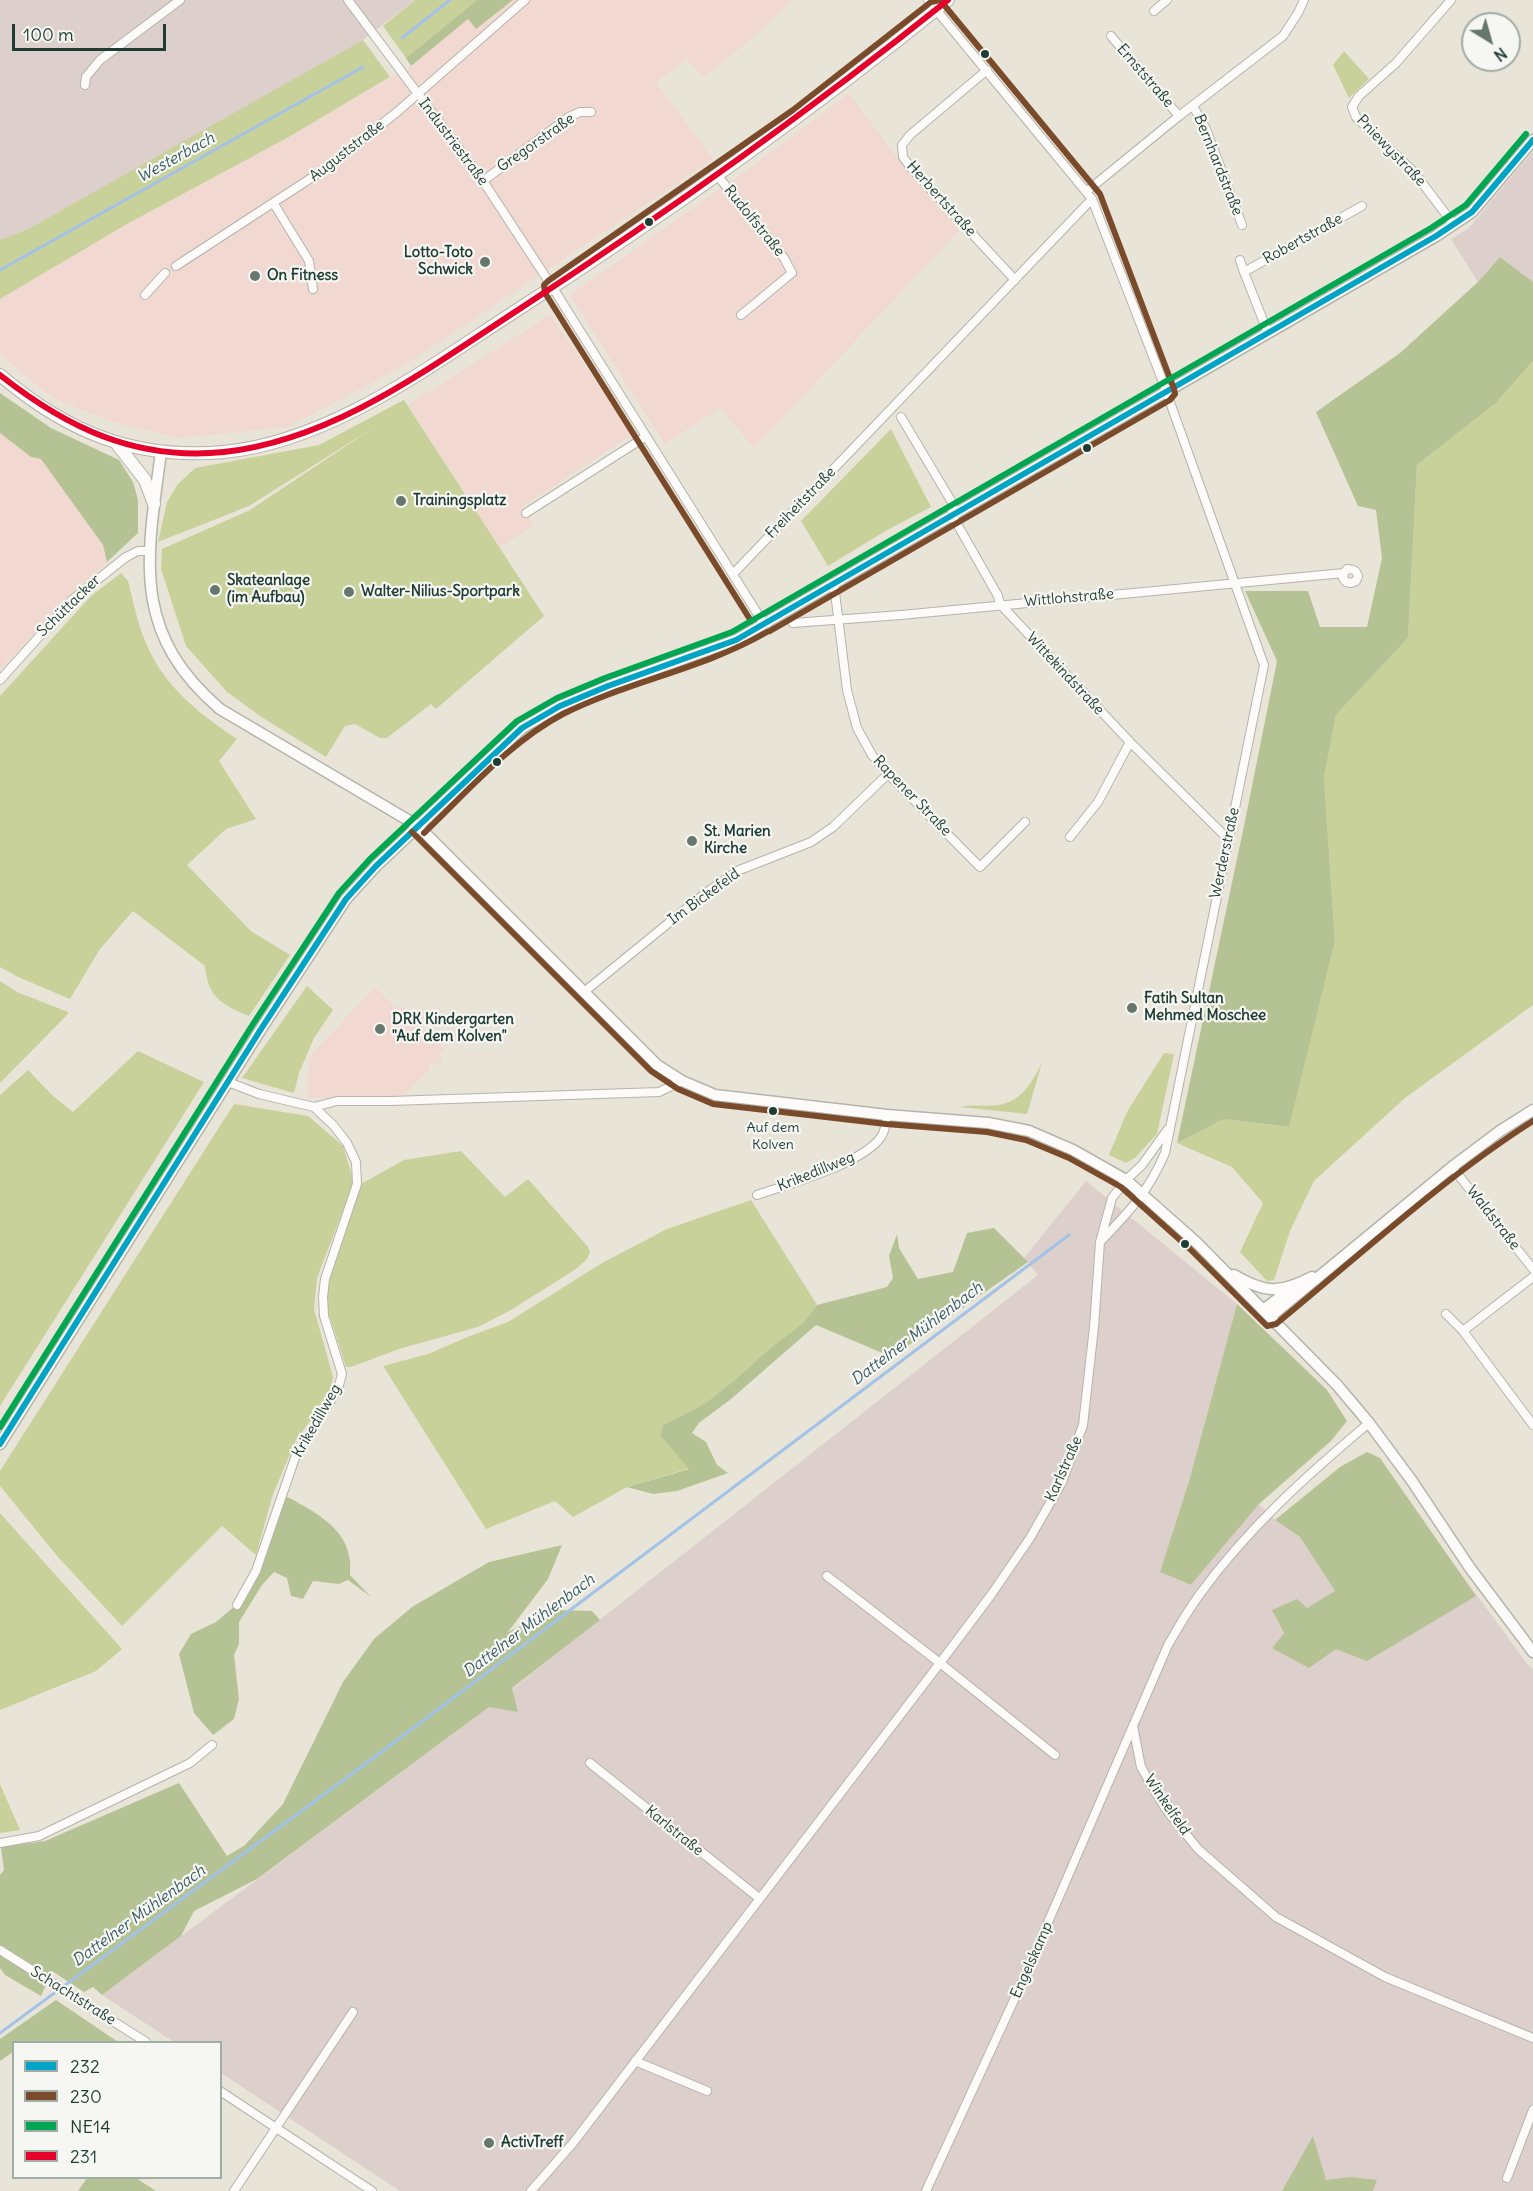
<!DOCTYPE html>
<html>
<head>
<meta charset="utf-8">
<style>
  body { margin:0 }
  #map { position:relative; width:1533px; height:2191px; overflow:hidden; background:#e9e4d8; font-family:Delius,sans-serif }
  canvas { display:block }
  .legend { position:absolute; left:12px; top:2041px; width:210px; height:138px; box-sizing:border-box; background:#f6f6f2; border:2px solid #a0aca6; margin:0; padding:8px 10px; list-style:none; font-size:18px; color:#1f3d34 }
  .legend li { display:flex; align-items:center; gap:12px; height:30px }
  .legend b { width:30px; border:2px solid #a0aca6 }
  .north { position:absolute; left:1461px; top:12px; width:60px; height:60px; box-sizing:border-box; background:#f6f6f2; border:2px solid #a0aca6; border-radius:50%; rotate:143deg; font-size:16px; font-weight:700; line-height:24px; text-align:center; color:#1f3d34 }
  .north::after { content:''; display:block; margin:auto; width:21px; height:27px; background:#66776d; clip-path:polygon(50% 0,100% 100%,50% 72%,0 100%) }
  .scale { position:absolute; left:12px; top:24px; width:154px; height:27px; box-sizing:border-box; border:3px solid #1f3d34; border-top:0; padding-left:8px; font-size:18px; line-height:21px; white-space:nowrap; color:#1f3d34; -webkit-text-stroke:4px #f6f6f2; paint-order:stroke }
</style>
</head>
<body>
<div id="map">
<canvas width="1533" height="2191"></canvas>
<ul class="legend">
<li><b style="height:8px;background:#02a4c6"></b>232</li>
<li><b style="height:8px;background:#7a4b2a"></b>230</li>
<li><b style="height:8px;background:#00a651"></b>NE14</li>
<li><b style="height:8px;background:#e4002b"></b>231</li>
</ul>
<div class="north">N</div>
<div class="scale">100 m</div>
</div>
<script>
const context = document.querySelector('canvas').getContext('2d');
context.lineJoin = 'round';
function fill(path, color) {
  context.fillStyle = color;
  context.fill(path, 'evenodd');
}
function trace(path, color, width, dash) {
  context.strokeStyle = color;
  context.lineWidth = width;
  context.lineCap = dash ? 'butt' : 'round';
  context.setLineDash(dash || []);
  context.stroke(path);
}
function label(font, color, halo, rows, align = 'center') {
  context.font = font + ' Delius,sans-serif';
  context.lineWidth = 4.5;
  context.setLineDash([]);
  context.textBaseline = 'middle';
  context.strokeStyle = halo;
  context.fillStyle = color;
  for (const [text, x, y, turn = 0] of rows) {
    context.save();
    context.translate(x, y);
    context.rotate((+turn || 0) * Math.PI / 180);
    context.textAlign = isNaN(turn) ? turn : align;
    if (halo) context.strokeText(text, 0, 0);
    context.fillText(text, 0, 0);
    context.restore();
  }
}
fill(new Path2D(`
  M 513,0 L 793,0 L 747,43 L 703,77 L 687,59 L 656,82 L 713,159 L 405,365 L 288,427 L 177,438 L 120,424 L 66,404 L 46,393 L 0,354 L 0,299 L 127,224 L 287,138 L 411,66 L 468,19 L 476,29 Z
  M 849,93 L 906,170 L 960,230 L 754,448 L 720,408 L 665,444 L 570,295 L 758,162 Z
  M 550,315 L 633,434 L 523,506 L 534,526 L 500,547 L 408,405 Z
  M 0,433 L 31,457 L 41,458 L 103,545 L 107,562 L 69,596 L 0,670 Z
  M 375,987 L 397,1009 L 401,1006 L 445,1050 L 439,1055 L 443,1059 L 436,1066 L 432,1062 L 426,1074 L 402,1096 L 307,1098 L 310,1056 Z`), '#f1d9d1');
fill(new Path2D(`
  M 0,0 L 415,0 L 356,45 L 30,228 L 0,240 Z
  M 1533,151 L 1533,282 L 1500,257 L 1478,282 L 1451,239 L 1469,228 Z
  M 1086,1181 L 1237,1304 L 1189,1481 L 1160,1572 L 1191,1585 L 1259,1504 L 1275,1520 L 1300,1537 L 1335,1591 L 1307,1609 L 1273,1611 L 1284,1633 L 1272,1648 L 1336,1649 L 1476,1596 L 1410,1504 L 1528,1665 L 1533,1669 L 1533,2191 L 400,2191 L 221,2073 L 220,2042 L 174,2042 L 102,1995 L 489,1707 L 1038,1275 L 1024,1258 Z`), '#dccfcc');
fill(new Path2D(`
  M 415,0 L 477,0 L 406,58 L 383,26 Z
  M 363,40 L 390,77 L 287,138 L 127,224 L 0,299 L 0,240 L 30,228 Z
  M 1344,51 L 1369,79 L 1349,98 L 1333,65 Z
  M 1533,361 L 1533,1005 L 1405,1098 L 1314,1181 L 1290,1231 L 1274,1280 L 1267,1281 L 1240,1252 L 1263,1203 L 1232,1167 L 1177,1143 L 1224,1119 L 1288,1127 L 1335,941 L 1324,778 L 1336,715 L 1408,638 L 1417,465 L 1496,403 Z
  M 404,400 L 544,616 L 436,709 L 431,704 L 387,738 L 380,738 L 355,724 L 345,726 L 326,757 L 263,718 L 227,692 L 186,646 L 161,569 L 162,549 L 250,510 L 373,428 L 249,506 L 158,542 L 167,502 L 178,484 L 195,468 L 319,445 Z
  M 891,429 L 931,507 L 889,529 L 828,566 L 801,521 Z
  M 121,573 L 128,581 C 134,605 139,630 150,652 C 169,691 203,716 237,739 L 219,761 L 256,819 L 226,829 L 187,865 L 251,931 L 290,955 L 249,1016 C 221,1004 208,998 205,966 L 133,911 L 100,949 L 70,999 L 18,977 L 0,967 L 0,696 L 91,596 Z
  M 0,981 L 17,992 L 68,1012 L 68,1014 L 0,1083 Z
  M 307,986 L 333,1010 L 314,1038 L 299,1073 L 294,1093 L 242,1078 Z
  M 138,1051 L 204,1082 L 0,1406 L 0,1095 L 28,1070 L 52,1095 L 73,1112 Z
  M 1164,1053 L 1174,1054 L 1157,1134 L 1135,1158 L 1126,1163 L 1109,1155 L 1127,1112 Z
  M 1042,1063 L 1027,1114 L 960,1107 C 973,1104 986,1107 999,1105 C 1022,1101 1032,1082 1042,1063 Z
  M 234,1104 L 308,1116 L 343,1146 L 354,1182 L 317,1278 L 314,1309 L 333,1377 L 330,1394 L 296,1440 L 273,1494 L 256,1555 L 222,1526 L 122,1626 L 58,1557 L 0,1486 L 0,1471 Z
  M 461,1151 L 505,1197 L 528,1179 L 588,1247 L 590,1252 L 587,1259 L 576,1269 L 511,1310 L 478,1327 L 402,1348 L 351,1367 L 346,1367 L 328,1311 L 325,1291 L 361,1184 L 404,1160 Z
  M 751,1200 L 817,1305 L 803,1323 L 769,1349 L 735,1380 L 704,1404 L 663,1425 L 660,1435 L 690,1468 L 627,1487 L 573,1517 L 555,1501 L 486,1529 L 383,1366 L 428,1354 L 470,1336 L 508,1322 L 602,1263 L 667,1229 Z
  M 0,1513 L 122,1649 L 96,1671 L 0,1710 Z
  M 0,1784 L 20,1830 L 0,1833 Z`), '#c9d19a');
fill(new Path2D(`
  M 477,0 L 513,0 L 476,29 L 468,19 L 411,66 L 406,58 Z
  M 1500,257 L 1533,282 L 1533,361 L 1496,403 L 1417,465 L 1408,638 L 1336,715 L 1324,778 L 1335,941 L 1289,1127 L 1224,1119 L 1177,1143 L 1245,821 L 1277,661 L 1245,591 L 1308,591 L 1320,627 L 1367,627 L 1382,558 L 1376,510 L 1358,506 L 1316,412 L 1400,353 L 1478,282 Z
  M 0,393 L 51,428 L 119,460 L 133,482 L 138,500 L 138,533 L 107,562 L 103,545 L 41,459 L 31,457 L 0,433 Z
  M 994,1228 L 1028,1262 L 892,1357 L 816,1325 L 731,1399 L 699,1423 L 692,1433 L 706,1442 L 717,1465 L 728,1473 L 677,1491 L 653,1494 L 627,1487 L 689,1469 L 660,1435 L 663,1425 L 704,1404 L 735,1380 L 769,1349 L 803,1323 L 817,1305 L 887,1287 L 893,1278 L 889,1256 L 897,1234 L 899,1248 L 918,1279 L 953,1272 L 967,1233 Z
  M 1237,1304 L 1327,1390 L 1347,1421 L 1331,1441 L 1259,1504 L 1191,1585 L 1160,1572 L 1189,1481 Z
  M 1367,1452 L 1380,1458 L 1476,1596 L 1367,1661 L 1336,1649 L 1309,1668 L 1272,1648 L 1284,1633 L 1272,1610 L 1297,1599 L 1307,1608 L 1335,1591 L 1300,1537 L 1275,1520 L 1340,1467 Z
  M 284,1495 C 309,1509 344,1525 349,1556 C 351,1562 350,1569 350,1575 L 371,1597 L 348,1580 L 339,1584 L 313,1581 L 303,1599 L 291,1596 L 287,1578 L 274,1572 L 262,1585 L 239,1622 L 239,1644 L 234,1655 L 239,1699 L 234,1719 L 213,1735 L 194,1713 L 179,1654 L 191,1634 L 216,1622 L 249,1594 L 262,1566 Z
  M 562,1545 L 548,1579 L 508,1632 L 555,1610 L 592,1611 L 600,1620 L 512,1688 L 518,1712 L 489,1707 L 257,1879 L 194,1911 L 181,1936 L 102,1995 L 93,1987 L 84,1992 L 52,1971 L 41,1996 L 5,1975 L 0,1968 L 0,1875 L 4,1870 L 1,1847 L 45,1841 L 179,1783 L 227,1856 L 245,1845 L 283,1804 L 343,1682 L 374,1639 L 412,1607 L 489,1562 Z
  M 56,2000 L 118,2042 L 14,2042 L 13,2052 L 0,2061 L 0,2039 Z
  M 1313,2136 L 1326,2180 L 1350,2177 L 1377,2180 L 1373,2191 L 1282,2191 Z
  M 87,2178 L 136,2178 L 156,2191 L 78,2191 Z`), '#b5c394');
trace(new Path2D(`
  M 402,38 L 450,0
  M 0,270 L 363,67
  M 0,2033 L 376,1756 L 1069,1235`), '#a2c2e7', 3);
const minor = new Path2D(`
  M 348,0 L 483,181 L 553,288 L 764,624
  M 928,0 L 1092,199 L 1161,377 L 1264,665 L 1165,1153 C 1149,1191 1128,1213 1100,1242
  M 1451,0 L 1396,63 L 1359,96 L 1352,107 L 1356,117 L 1414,172 L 1454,225
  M 1154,11 L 1167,0
  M 1111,36 L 1179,116
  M 987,70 L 910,135 L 902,145 L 903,157 L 911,168 L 1015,280
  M 85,85 L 86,77 L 100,60 L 180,0
  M 1193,106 L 1206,129 L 1242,225
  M 717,175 L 784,258 L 792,273 L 741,315
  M 483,181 L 569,117 L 580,112 L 591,112
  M 1087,191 L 1179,116 L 1283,36 L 1298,13 L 1304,0
  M 274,204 L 309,261 L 313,289
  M 1240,260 L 1244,272
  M 176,266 L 325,169 L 397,112 L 525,0
  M 145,295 L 165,273
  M 1268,333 L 1244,272 L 1362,206
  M 901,417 L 953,504 L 952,515 L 998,596 L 1000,604 L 1130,742 L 1228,839
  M 526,513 L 645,437
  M 733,574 L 1092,199
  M 834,584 L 847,690 L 857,728 L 872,755 L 888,774 L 980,867 L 1025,822
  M 793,623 L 901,615 L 1344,573 L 1347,569 C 1353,569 1356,570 1358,576 L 1356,581 L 1351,583 L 1346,582 L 1343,578 L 1344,573
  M 0,680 L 72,600 L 126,557 L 138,551 L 150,551
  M 1070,837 L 1098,802 L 1130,742
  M 584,992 L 703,895 L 737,871 L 811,842 L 833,827 L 888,774
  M 228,1082 L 259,1094 L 314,1107 L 337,1101 L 391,1101 L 659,1092 L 682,1081
  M 1452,1167 L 1533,1269
  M 757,1195 C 789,1184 862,1164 881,1137 C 885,1132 886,1122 887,1115
  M 1533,1277 L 1463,1331 L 1533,1425
  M 1446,1314 L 1463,1331
  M 827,1576 L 940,1663 L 1055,1755
  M 237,1605 L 256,1571 L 296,1455 L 338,1389 L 342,1374 L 324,1316 L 323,1297 L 325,1279 L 357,1184 L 356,1162 L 347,1143 L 334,1126 L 314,1107
  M 1133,1726 L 1141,1767 L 1165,1808 L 1198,1849 L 1276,1917 L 1385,1977 L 1533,2038
  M 590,1763 L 759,1898
  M 0,1843 L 39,1836 L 190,1763 L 212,1745
  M 0,1950 L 146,2042
  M 635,2061 L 707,2091
  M 220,2091 L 372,2191
  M 1507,2178 L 1533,2110
  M 234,2191 L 353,2012
  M 531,2191 L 573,2143 L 940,1663 L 991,1595 L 1030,1538 L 1062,1482 L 1083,1425 L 1094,1327 L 1100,1242 L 1112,1198 L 1126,1180 L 1142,1165 L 1168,1129
  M 926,2191 L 1020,1987 L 1168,1645 C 1178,1628 1188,1610 1200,1594 C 1248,1528 1307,1475 1369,1423`);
const tertiary = new Path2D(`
  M 161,452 C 147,557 130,632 220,709 L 418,826 L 657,1065 L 682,1081 L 715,1095 L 887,1115 L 988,1123 L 1029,1131 L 1073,1150 L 1126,1180 L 1196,1242 L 1337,1385 L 1369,1423 L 1412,1481 L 1470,1568 L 1533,1652
  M 1234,1275 C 1265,1293 1280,1294 1312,1277
  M 1263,1310 L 1291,1289
  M 1270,1317 L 1452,1167 L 1500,1131 L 1533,1110
  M 0,1444 L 261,1029 L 346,899 L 376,866 L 522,728 L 560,706 L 608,686 L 736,640 L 1436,236 L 1472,212 L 1533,140`);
const secondary = new Path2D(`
  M 0,375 C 67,432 134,460 224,452 C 328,442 426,369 511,314 C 662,217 809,113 948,0
  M 117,444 L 145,480 L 154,504`);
trace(minor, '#b4b4ab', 10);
trace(tertiary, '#b4b4ab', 13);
trace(secondary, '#b4b4ab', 14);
trace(minor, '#fcfbf9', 8);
trace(tertiary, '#fcfbf9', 10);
trace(secondary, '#fcfbf9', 12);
trace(new Path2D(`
  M 0,1444 L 261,1029 L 346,899 L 376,866 L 522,728 L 560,706 L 608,686 L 736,640 L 1436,236 L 1472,212 L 1533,140`), '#02a4c6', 6);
trace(new Path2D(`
  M 751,621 L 545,293 L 544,285 L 548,281 L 793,110 L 931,2 L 940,0 L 1100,194 L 1174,389 L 1175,394 L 1170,400 L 770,631
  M 412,832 L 651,1071 L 678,1089 L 713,1104 L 886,1124 L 987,1132 L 1026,1140 L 1069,1158 L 1121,1187 L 1190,1249 L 1267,1326 L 1276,1324 C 1359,1256 1443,1178 1533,1121
  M 424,833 C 467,792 511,741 563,714 C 629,681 703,669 767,632`), '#7a4b2a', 6);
trace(new Path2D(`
  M 0,1427 L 253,1024 L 339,893 L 370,859 L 517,721 L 557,698 L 605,678 L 732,632 L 1431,228 L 1466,205 L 1526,134`), '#00a651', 6);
trace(new Path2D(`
  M 0,375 C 67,428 136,461 224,452 C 335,440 430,367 521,308 C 668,212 811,110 948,0`), '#e4002b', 6);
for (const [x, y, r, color] of [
  [985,54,5,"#1f3d34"],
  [649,222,5,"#1f3d34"],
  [485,262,6,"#66776d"],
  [255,276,6,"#66776d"],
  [1087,448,5,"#1f3d34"],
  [401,501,6,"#66776d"],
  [215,590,6,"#66776d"],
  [349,592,6,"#66776d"],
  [497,762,5,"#1f3d34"],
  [692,841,6,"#66776d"],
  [1132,1008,6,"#66776d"],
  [380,1029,6,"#66776d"],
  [773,1111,5,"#1f3d34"],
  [1185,1244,5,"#1f3d34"],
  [489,2143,6,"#66776d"]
]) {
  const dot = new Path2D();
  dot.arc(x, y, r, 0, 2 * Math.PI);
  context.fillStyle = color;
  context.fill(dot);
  trace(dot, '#f6f6f2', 2);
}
label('14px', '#1f3d34', '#f6f6f2', [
  ["Auf dem",773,1128],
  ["Kolven",773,1145]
]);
label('15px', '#1f3d34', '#f6f6f2', [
  ["Ernststraße",1145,76,49],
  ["Industriestraße",453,142,53],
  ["Gregorstraße",536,143,-35],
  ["Auguststraße",347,151,-38],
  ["Pniewystraße",1391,151,46],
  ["Bernhardstraße",1218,165,68],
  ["Herbertstraße",941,199,48],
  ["Rudolfstraße",754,221,51],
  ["Robertstraße",1303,239,-29],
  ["Freiheitstraße",801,503,-46],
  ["Wittlohstraße",1069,598,-5],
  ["Schüttacker",69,606,-44],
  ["Wittekindstraße",1065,674,47],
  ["Rapener Straße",912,796,46],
  ["Werderstraße",1225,853,-78],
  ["Im Bickefeld",704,897,-36],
  ["Krikedillweg",816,1172,-22],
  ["Waldstraße",1493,1218,52],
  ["Krikedillweg",317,1421,-60],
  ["Karlstraße",1064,1469,-66],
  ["Winkelfeld",1167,1805,56],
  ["Karlstraße",674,1831,39],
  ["Engelskamp",1032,1960,-66],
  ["Schachtstraße",73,1996,32]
]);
label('bold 15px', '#1f3d34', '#f6f6f2', [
  ["Lotto-Toto",473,253,"right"],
  ["Schwick",473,270,"right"],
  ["On Fitness",267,276],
  ["Trainingsplatz",413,501],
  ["Skateanlage",227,581],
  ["(im Aufbau)",227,598],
  ["Walter-Nilius-Sportpark",361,592],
  ["St. Marien",704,832],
  ["Kirche",704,849],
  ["Fatih Sultan",1144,999],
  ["Mehmed Moschee",1144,1016],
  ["DRK Kindergarten",392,1020],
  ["\"Auf dem Kolven\"",392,1037],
  ["ActivTreff",501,2143]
], 'left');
label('italic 16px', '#385a62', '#f6f6f2', [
  ["Westerbach",176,158,-29],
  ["Dattelner Mühlenbach",917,1334,-37],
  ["Dattelner Mühlenbach",529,1626,-37],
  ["Dattelner Mühlenbach",139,1916,-36]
]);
</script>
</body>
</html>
